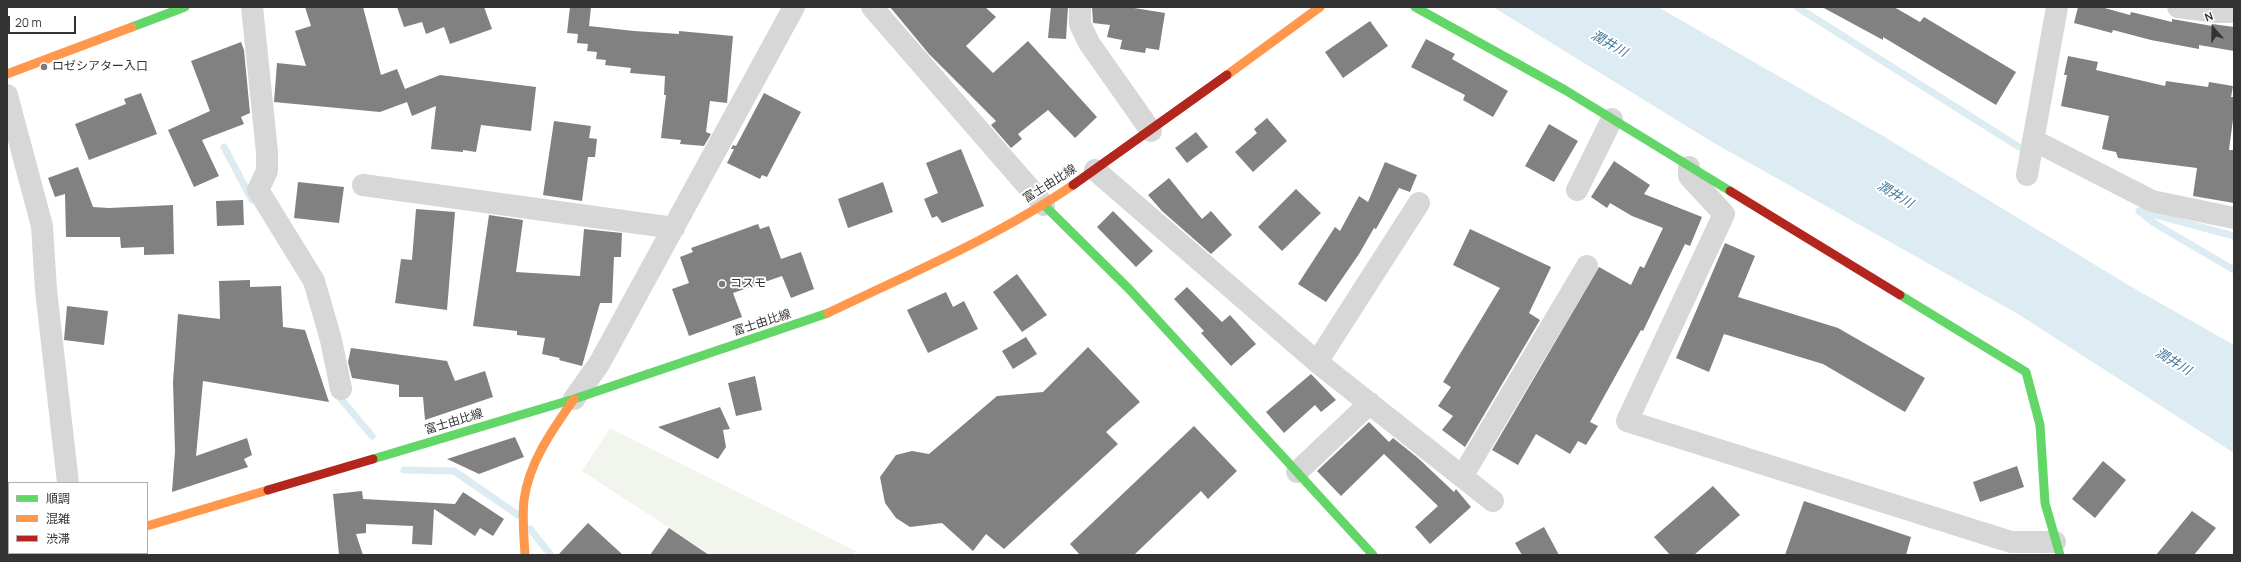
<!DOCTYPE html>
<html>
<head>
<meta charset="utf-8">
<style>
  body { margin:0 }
  #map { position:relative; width:2241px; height:562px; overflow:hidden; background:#fff; font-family:Manrope,"Noto Sans JP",sans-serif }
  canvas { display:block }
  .frame { position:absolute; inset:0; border:8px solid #333; pointer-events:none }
  .legend { position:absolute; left:8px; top:482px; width:140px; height:72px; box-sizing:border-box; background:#fff; border:1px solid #adadad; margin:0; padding:5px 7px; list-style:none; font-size:12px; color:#333 }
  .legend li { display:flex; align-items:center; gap:8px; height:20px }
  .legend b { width:20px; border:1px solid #adadad }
  .north { position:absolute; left:2193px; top:8px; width:40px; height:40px; -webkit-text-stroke:3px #fff; paint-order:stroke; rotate:340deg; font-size:11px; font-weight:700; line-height:16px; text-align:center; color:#333 }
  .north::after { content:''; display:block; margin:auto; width:14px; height:18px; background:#333; clip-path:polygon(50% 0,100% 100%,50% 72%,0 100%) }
  .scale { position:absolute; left:8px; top:16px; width:68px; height:18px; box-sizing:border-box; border:2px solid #333; border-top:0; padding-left:5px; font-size:12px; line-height:14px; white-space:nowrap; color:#333; -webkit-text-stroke:3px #fff; paint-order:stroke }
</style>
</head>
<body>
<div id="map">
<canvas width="2241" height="562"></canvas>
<div class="frame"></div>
<ul class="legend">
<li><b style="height:5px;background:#63d668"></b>順調</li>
<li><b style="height:5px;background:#ff974d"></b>混雑</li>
<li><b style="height:5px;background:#b3261e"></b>渋滞</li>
</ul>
<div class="north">N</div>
<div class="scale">20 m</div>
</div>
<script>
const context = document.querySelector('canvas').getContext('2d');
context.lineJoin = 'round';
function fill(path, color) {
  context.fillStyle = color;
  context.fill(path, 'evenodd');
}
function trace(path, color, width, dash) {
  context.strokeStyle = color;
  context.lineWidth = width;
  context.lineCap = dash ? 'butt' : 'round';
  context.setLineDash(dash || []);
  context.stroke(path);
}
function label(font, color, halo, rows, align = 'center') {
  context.font = font + ' Manrope,"Noto Sans JP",sans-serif';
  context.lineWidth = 4;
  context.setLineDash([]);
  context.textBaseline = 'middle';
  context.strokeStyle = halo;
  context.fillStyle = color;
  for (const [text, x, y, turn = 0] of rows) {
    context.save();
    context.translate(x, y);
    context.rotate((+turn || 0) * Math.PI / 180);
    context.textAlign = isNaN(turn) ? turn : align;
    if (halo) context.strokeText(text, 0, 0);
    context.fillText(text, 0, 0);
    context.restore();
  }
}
fill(new Path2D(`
  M 610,428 L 856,551 L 853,555 L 711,555 L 582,471 Z`), '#f1f5ed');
fill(new Path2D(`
  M 1493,7 L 1658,7 L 1883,136 L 2130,286 L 2234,345 L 2234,453 L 2018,314 L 1714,143 Z`), '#ddebf3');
trace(new Path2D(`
  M 1797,7 L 2019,147
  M 224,147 L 252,200
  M 2139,211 L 2154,223 L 2234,270
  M 2141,211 L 2234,236
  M 335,392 L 372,436
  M 404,470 L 454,471 L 518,515
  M 530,529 L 551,555`), '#ddebf3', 7);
fill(new Path2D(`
  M 305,7 L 363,7 L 381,75 L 397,69 L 405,89 L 440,75 L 536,87 L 531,131 L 481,125 L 476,152 L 463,150 L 463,152 L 431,149 L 436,106 L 412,116 L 407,102 L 380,112 L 274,102 L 277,63 L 306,66 L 295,31 L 311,26 Z
  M 397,7 L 484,7 L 492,29 L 450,44 L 444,27 L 426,34 L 422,22 L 404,27 Z
  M 570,7 L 591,7 L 589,26 L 634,31 L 679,34 L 679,31 L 733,36 L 727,103 L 710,101 L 706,132 L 711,134 L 704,146 L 680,144 L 681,140 L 661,138 L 666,95 L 664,95 L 665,76 L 630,73 L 631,68 L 605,65 L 606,60 L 596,59 L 597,52 L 587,51 L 588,44 L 577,43 L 578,34 L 567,33 Z
  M 890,7 L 985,7 L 996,17 L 966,46 L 993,73 L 1028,41 L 1097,117 L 1075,138 L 1048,110 L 1018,134 L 1022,139 L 1011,148 L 991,125 L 996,121 L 929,54 Z
  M 1051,7 L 1068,7 L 1066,39 L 1048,38 Z
  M 1092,7 L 1128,7 L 1165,13 L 1159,50 L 1146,48 L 1145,53 L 1120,49 L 1122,40 L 1107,37 L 1110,25 L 1093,23 Z
  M 1822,7 L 1894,7 L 1920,22 L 1924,17 L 2016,72 L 1996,105 L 1883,37 L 1883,40 Z
  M 2078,7 L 2101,7 L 2130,15 L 2131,12 L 2172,22 L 2172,19 L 2212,26 L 2212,24 L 2234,27 L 2234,51 L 2199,45 L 2199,49 L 2151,40 L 2113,30 L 2112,33 L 2074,23 Z
  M 1370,21 L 1388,46 L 1343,78 L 1325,52 Z
  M 1426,39 L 1455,54 L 1452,59 L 1508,91 L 1493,117 L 1463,100 L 1465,95 L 1411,67 Z
  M 241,42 L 244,50 L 250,113 L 241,117 L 244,124 L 202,140 L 219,176 L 194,187 L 168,130 L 210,111 L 191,61 Z
  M 2068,56 L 2098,62 L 2096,70 L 2165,86 L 2166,81 L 2208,87 L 2209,82 L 2233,86 L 2231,97 L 2234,97 L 2234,112 L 2229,150 L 2234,150 L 2234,203 L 2193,196 L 2197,168 L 2118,158 L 2116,152 L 2102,149 L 2109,116 L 2061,106 L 2067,75 L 2064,75 Z
  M 141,93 L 157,134 L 89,160 L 75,124 L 126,104 L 124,99 Z
  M 764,93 L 801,112 L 767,177 L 762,175 L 760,179 L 727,163 L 734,149 L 731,149 L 733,145 L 736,146 Z
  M 1267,118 L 1287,141 L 1253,172 L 1235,152 L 1257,133 L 1254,129 Z
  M 554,121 L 591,126 L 589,138 L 597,139 L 595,157 L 588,157 L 582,201 L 543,195 Z
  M 1549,124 L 1578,141 L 1554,182 L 1525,166 Z
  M 1196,132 L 1208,147 L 1187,163 L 1175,148 Z
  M 961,149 L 984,206 L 942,223 L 937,216 L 932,218 L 924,199 L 938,193 L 926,163 Z
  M 1614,161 L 1650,185 L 1644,194 L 1702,217 L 1690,246 L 1685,244 L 1643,331 L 1641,330 L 1590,422 L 1598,426 L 1586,445 L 1578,441 L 1570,454 L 1536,434 L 1518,465 L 1492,450 L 1599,267 L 1631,285 L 1640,266 L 1644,268 L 1663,228 L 1632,216 L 1610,203 L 1607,208 L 1591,197 Z
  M 1385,162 L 1417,175 L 1410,192 L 1399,188 L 1376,229 L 1374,228 L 1359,254 L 1326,302 L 1298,284 L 1335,227 L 1340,231 L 1359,196 L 1368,202 Z
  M 78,167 L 93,207 L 109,208 L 173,205 L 174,254 L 144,255 L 144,247 L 121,248 L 120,237 L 66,237 L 65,194 L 55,197 L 48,178 Z
  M 1169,178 L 1202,219 L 1211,211 L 1232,235 L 1211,254 L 1162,211 L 1148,195 Z
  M 298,182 L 344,187 L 339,223 L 294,218 Z
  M 883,182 L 893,212 L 848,228 L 838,199 Z
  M 1296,189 L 1321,213 L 1282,251 L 1258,227 Z
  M 243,200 L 244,225 L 217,226 L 216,201 Z
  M 416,209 L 455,212 L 447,310 L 395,303 L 401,259 L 412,260 Z
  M 1113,211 L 1153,251 L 1136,267 L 1097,227 Z
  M 489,215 L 523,220 L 516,272 L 580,276 L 584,229 L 622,233 L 621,257 L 614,257 L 612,303 L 600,303 L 582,366 L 559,360 L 560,358 L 542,354 L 545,338 L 517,335 L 517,331 L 473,326 Z
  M 758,224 L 760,229 L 769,226 L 781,259 L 801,252 L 814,289 L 791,298 L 782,276 L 733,293 L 742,317 L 689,336 L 672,289 L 689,283 L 680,257 L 693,252 L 691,248 Z
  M 1470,229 L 1551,267 L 1529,313 L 1540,320 L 1465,447 L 1442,430 L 1453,416 L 1438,406 L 1451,387 L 1443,382 L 1500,288 L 1453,265 Z
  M 1725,243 L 1755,256 L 1738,297 L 1838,328 L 1925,378 L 1905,412 L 1823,364 L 1724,334 L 1709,372 L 1676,358 Z
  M 1017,274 L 1047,315 L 1022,332 L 993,292 Z
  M 250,280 L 250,287 L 281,286 L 283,327 L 305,330 L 329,402 L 203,381 L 196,456 L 247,438 L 252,455 L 244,459 L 248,467 L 172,492 L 175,451 L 173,382 L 178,314 L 220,319 L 219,281 Z
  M 1187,287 L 1222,322 L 1230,315 L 1256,344 L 1231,366 L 1201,333 L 1204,331 L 1174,299 Z
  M 946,292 L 953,307 L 964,301 L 978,329 L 928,353 L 907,310 Z
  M 67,306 L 108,311 L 104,345 L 64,340 Z
  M 1026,337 L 1037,354 L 1013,369 L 1002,351 Z
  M 1088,347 L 1140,402 L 1106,432 L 1118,444 L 1004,549 L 986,534 L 973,551 L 942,523 L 910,527 L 896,518 L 885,503 L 880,477 L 896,455 L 912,451 L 929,454 L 997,396 L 1043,392 Z
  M 351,348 L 447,361 L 455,381 L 485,371 L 493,397 L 425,420 L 423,397 L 399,397 L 399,385 L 352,378 L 348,362 Z
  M 1311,374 L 1336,400 L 1321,412 L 1315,405 L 1284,433 L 1266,412 Z
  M 755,376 L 762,410 L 736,416 L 728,383 Z
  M 720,407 L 730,429 L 723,430 L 726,447 L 718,459 L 658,427 Z
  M 1369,422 L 1389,442 L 1393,438 L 1418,458 L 1454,492 L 1456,489 L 1471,507 L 1430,544 L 1415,527 L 1438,506 L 1384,454 L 1341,496 L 1317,471 Z
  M 1194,426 L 1237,471 L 1208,499 L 1201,491 L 1134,555 L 1080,555 L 1070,544 Z
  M 515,437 L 524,457 L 479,474 L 447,459 Z
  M 2103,461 L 2126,480 L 2095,518 L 2072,499 Z
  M 2017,466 L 2024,487 L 1980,502 L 1973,482 Z
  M 1713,486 L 1740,515 L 1694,555 L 1670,555 L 1654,537 Z
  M 362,491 L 363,499 L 455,504 L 463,492 L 504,519 L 493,536 L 480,528 L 475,536 L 434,509 L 432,545 L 412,544 L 413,526 L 366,524 L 366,533 L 356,534 L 363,555 L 339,555 L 333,494 Z
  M 1804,501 L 1911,537 L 1906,555 L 1785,555 Z
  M 2192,511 L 2216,528 L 2194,555 L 2156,555 Z
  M 588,523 L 623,555 L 558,555 Z
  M 1544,527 L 1559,555 L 1522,555 L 1515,543 Z
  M 669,528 L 709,555 L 650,555 Z`), '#818181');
trace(new Path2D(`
  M 252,7 L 267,152 L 267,171 L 258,190 L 314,281 L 331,340 L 341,389
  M 872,7 L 1044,205
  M 1080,7 L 1080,24 L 1089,43 L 1151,131
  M 2178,7 L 2218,12 L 2234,12
  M 7,95 L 42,226 L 46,290 L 68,483
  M 2033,140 L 2152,201 L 2234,218
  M 1689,167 L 1689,176 L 1724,214 L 1627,421 L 2011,542 L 2055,542
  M 1095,170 L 1317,362 L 1493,501
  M 2027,175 L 2057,7
  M 363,185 L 674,228
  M 1577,190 L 1612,119
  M 1317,362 L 1419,203
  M 574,399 L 599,364 L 794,7
  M 1297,472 L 1370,403
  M 1463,475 L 1587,266
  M 75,555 L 75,553`), '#d7d7d7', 22);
trace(new Path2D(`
  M 1415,7 L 1565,90 L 1730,191
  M 132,27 L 185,7
  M 1044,205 L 1130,290 L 1373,555
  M 1900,295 L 2026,372 L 2040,425 L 2045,503 L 2060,555
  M 373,459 L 574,399 L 828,313
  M 49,555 L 55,553`), '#63d668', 9);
trace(new Path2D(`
  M 7,74 L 132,27
  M 1227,75 L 1320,7
  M 828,313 C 909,274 999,236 1073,185
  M 147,526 L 268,490
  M 525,555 C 524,537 522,518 524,500 C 529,462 553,429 574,399`), '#ff974d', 9);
trace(new Path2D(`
  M 1073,185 L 1227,75
  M 1730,191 L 1900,295
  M 268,490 L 373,459`), '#b3261e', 9);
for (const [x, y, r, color] of [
  [44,67,4,"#7a7a7a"],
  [722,284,4,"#7a7a7a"]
]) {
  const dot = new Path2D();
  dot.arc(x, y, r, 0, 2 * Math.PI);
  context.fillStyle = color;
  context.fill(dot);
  trace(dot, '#fff', 1.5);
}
label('12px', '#333', '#fff', [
  ["ロゼシアター入口",52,67],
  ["コスモ",730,284]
], 'left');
label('12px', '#333', '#fff', [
  ["富士由比線",1050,184,-32],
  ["富士由比線",762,323,-18],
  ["富士由比線",454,422,-17]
]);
label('italic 13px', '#3f7597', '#fff', [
  ["潤井川",1609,44,30],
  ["潤井川",1895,195,31],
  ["潤井川",2173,362,31]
]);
</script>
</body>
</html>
